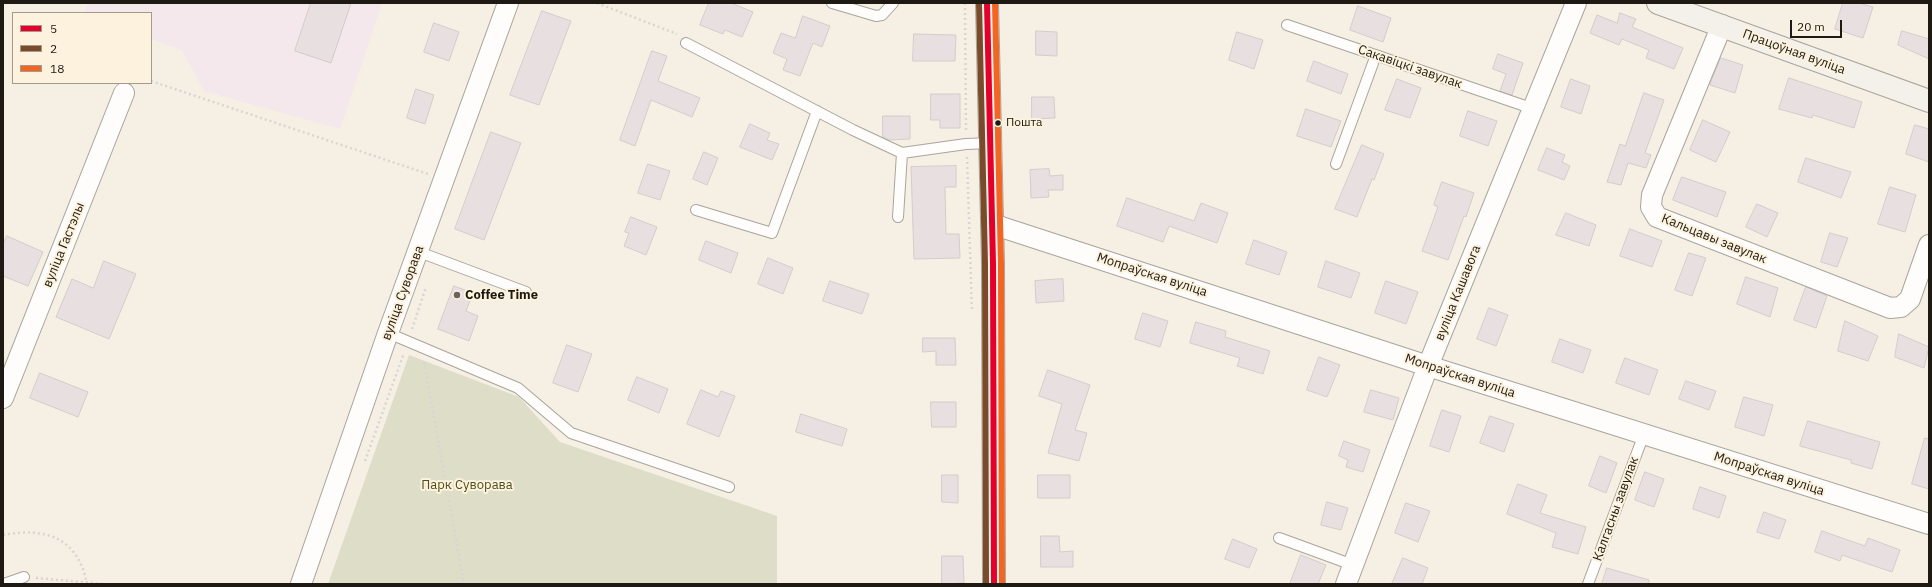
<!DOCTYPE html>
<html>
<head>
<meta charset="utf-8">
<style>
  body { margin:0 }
  #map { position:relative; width:1932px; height:587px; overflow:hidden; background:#f5efe4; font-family:"IBM Plex Sans",sans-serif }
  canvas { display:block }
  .frame { position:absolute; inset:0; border:4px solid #1e1a13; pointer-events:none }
  .legend { position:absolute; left:12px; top:12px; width:140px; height:72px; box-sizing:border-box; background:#fcf2dd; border:1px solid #a39c8c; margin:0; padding:5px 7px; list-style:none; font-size:12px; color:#1e1a13 }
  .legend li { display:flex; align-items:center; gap:8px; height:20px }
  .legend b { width:20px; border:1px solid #a39c8c }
  .scale { position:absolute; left:1790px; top:20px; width:52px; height:18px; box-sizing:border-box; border:2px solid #1e1a13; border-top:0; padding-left:5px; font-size:12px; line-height:14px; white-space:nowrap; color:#1e1a13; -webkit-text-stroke:3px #fcf2dd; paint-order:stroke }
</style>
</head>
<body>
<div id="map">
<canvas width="1932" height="587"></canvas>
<div class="frame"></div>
<ul class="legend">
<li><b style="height:5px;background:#e4002b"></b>5</li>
<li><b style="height:5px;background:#7a4b2a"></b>2</li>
<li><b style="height:5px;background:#f26522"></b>18</li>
</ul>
<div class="scale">20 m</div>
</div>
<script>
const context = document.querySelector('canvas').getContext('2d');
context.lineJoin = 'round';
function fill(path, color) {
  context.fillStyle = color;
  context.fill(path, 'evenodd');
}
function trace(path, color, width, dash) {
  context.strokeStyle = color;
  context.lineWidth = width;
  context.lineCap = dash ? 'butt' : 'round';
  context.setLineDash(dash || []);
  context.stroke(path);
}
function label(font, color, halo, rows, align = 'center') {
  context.font = font + ' "IBM Plex Sans",sans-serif';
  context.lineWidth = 4;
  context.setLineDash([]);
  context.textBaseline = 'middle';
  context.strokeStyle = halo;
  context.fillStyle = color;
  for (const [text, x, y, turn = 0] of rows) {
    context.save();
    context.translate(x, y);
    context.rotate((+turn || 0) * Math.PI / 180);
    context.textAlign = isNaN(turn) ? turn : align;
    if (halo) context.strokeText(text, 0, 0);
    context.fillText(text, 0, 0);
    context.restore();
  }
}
fill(new Path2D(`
  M 88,3 L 382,3 L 340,129 L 204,91 L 182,50 L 151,39 L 151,13 L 84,13 Z`), '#f4e8ed');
fill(new Path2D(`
  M 409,355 L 519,397 L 560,442 L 777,516 L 777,584 L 328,584 Z`), '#deddc8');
const building = new Path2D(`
  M 311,3 L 351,3 L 331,63 L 295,51 Z
  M 709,3 L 731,3 L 753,12 L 742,37 L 725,30 L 723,34 L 700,25 Z
  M 1843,3 L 1859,3 L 1873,7 L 1863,38 L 1835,29 Z
  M 1358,6 L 1391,18 L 1383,42 L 1350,30 Z
  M 542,11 L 571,21 L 539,105 L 510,95 Z
  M 1620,13 L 1636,19 L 1632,27 L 1683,48 L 1674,69 L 1646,58 L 1649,50 L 1622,39 L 1619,45 L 1590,33 L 1597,15 L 1617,23 Z
  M 803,16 L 830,26 L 822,47 L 813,43 L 800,76 L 783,70 L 787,59 L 773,53 L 781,33 L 795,38 Z
  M 434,23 L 459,32 L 449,61 L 424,52 Z
  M 1036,31 L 1057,32 L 1057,56 L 1036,55 Z
  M 1902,31 L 1929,39 L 1929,59 L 1898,45 Z
  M 1237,32 L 1263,40 L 1254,69 L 1229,60 Z
  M 914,34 L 956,35 L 955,61 L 913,61 Z
  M 652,51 L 667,56 L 658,81 L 700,98 L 692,117 L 651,100 L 635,146 L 620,140 Z
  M 1498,54 L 1523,63 L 1512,95 L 1500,91 L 1506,74 L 1493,69 Z
  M 1721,58 L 1743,65 L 1735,93 L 1710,85 Z
  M 1314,61 L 1348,74 L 1341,94 L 1307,81 Z
  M 1789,78 L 1862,102 L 1854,128 L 1813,115 L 1812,118 L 1779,109 Z
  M 1397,79 L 1421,88 L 1410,118 L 1385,110 Z
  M 1571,79 L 1590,86 L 1581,114 L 1561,107 Z
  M 416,89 L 434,95 L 425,124 L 407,118 Z
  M 1644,93 L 1664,100 L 1645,153 L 1651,155 L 1646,168 L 1628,163 L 1621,185 L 1607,182 L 1620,144 L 1625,146 Z
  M 931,94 L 960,94 L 960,128 L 940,128 L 940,120 L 931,120 Z
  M 1032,97 L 1054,97 L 1055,118 L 1032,119 Z
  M 1306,109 L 1341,121 L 1331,147 L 1297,136 Z
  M 1468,111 L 1497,121 L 1488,146 L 1460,136 Z
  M 883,116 L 910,116 L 910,139 L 889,140 L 883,137 Z
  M 1703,120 L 1730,132 L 1716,162 L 1690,150 Z
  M 750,124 L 770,133 L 767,140 L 779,144 L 772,160 L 740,147 Z
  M 1915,125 L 1929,129 L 1929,162 L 1906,154 Z
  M 491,132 L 521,143 L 484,240 L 455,229 Z
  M 1362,145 L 1384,154 L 1374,180 L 1372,179 L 1357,217 L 1335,209 Z
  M 1547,148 L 1565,155 L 1562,162 L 1570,166 L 1564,180 L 1538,170 Z
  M 704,152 L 718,158 L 707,185 L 693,179 Z
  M 1806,158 L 1851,172 L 1841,198 L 1798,182 Z
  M 648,164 L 670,171 L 660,200 L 638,193 Z
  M 956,166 L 956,187 L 945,187 L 946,234 L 959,234 L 960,258 L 914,259 L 911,167 Z
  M 1049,169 L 1050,176 L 1063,175 L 1063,190 L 1048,190 L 1049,197 L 1031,198 L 1030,170 Z
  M 1682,177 L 1726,192 L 1717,217 L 1673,200 Z
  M 1442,182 L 1474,193 L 1466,217 L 1464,216 L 1448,260 L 1422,251 L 1438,207 L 1434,205 Z
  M 1890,187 L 1916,195 L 1905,232 L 1878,224 Z
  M 1127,198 L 1194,221 L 1201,203 L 1228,213 L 1217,243 L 1169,226 L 1163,242 L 1117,226 Z
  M 1757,204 L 1778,213 L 1767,237 L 1746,227 Z
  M 1566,213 L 1596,225 L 1589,246 L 1556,235 Z
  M 631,217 L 657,227 L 646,255 L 624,246 L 629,233 L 625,232 Z
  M 1630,229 L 1662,241 L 1652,267 L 1620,256 Z
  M 1830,233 L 1848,238 L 1837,267 L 1821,262 Z
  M 7,236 L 43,252 L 28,286 L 3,276 L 3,245 Z
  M 1254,240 L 1287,252 L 1279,275 L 1246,264 Z
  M 706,241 L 738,253 L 731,273 L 699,260 Z
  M 1689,253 L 1706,258 L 1692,296 L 1675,290 Z
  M 768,258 L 793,268 L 783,294 L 758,284 Z
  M 104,261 L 136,274 L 109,339 L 56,317 L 72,279 L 93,288 Z
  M 1326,261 L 1360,273 L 1351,298 L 1318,287 Z
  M 1746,277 L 1778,288 L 1770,317 L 1737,304 Z
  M 1063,279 L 1064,301 L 1036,303 L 1035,281 Z
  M 830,281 L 869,294 L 862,314 L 823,301 Z
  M 1386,281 L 1418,292 L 1406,324 L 1375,313 Z
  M 454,286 L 473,293 L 466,311 L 478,316 L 469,341 L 438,329 Z
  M 1806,287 L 1827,296 L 1816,328 L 1794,320 Z
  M 1489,308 L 1508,315 L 1496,346 L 1477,339 Z
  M 1143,313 L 1168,321 L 1160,347 L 1135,339 Z
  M 1845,321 L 1878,336 L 1868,361 L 1838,351 Z
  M 1196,322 L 1226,331 L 1225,337 L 1270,351 L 1263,374 L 1237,366 L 1240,358 L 1190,343 Z
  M 1899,334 L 1929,347 L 1924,368 L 1895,357 Z
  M 923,338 L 955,338 L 956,365 L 936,365 L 936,351 L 923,352 Z
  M 1560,339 L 1591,350 L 1583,373 L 1552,362 Z
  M 567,345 L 592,354 L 578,392 L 553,383 Z
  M 1319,357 L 1340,365 L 1327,397 L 1307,390 Z
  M 1625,358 L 1658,370 L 1649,395 L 1616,383 Z
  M 1048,370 L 1090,385 L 1075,430 L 1087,433 L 1079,461 L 1048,453 L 1062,404 L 1039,396 Z
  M 40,373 L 88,392 L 78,417 L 30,398 Z
  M 637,377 L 668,389 L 659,413 L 628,400 Z
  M 1686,381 L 1716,391 L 1709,410 L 1679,399 Z
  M 701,390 L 718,397 L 721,391 L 735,396 L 719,437 L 687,424 Z
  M 1371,390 L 1399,398 L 1393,420 L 1364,412 Z
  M 1744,397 L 1773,405 L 1764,436 L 1735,427 Z
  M 931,402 L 956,402 L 956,427 L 932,427 Z
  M 1442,410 L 1461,416 L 1449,452 L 1430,446 Z
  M 801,414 L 847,429 L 842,446 L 796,432 Z
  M 1490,416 L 1514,424 L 1504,452 L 1480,443 Z
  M 1808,421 L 1880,442 L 1872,469 L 1851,463 L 1851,460 L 1800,446 Z
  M 1925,438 L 1929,439 L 1929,489 L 1912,484 Z
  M 1344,441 L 1370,450 L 1363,472 L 1346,467 L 1348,460 L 1339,456 Z
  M 1600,456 L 1617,463 L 1606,493 L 1589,486 Z
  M 1645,472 L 1664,479 L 1654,507 L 1635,500 Z
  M 942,475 L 958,475 L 958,503 L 942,502 Z
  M 1038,475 L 1070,475 L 1070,498 L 1038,498 Z
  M 1518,484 L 1547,495 L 1540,513 L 1586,527 L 1578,554 L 1552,547 L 1556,533 L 1507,514 Z
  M 1700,487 L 1726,496 L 1719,518 L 1693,509 Z
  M 1327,502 L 1348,508 L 1341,530 L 1321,525 Z
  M 1406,503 L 1430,511 L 1418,542 L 1395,533 Z
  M 1764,512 L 1786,520 L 1779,539 L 1757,532 Z
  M 1822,531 L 1865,546 L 1868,538 L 1900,550 L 1892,572 L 1842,555 L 1840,561 L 1815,552 Z
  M 1041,536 L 1059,536 L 1060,552 L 1073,551 L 1073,567 L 1041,567 Z
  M 1233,539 L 1257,549 L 1249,568 L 1225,559 Z
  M 1301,555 L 1326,565 L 1318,584 L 1290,584 Z
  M 942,556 L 963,556 L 964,583 L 942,584 Z
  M 1403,558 L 1428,568 L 1422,584 L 1392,584 Z
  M 1607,568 L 1649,580 L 1649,584 L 1602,584 Z`);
fill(building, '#e7dfe0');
trace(building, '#d2cccb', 1);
const lane = new Path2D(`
  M 832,3 L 876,16 L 882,15 L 893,3
  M 1287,25 L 1534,109
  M 686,43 L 853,130 L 902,153
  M 1336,164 L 1376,55
  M 696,210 L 772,233 L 817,111
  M 898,217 L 902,153 L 966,144 L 991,143
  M 419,252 L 526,292
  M 388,333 L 518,388 L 571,433 L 729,487
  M 1279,538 L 1353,565
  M 4,584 L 24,577
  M 1588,584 L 1644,434`);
const street = new Path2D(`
  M 1722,25 L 1652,195 L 1651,207 L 1657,217 L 1890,308 L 1901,307 L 1910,299 L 1929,245
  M 992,224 L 1428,366 L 1929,524
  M 3,398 L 124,93
  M 301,584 L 388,333 L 508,3
  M 1346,584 L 1428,366 L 1576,3`);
const secondary = new Path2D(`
  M 987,3 L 993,264 L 994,584
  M 1658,3 L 1929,101`);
trace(lane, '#a9a59c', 12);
trace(street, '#a9a59c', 22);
trace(secondary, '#a9a59c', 24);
trace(new Path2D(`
  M 597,3 L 677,34
  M 965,3 L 966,132
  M 151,81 L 428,174
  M 967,157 L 972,312
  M 412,329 L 426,287
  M 424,362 L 464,584
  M 365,461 L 404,353
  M 3,535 C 45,527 78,537 87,584
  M 36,578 L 105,584`), '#d7d6d2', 2.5, [2, 3]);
trace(lane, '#fefdfb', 10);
trace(street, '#fefdfb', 20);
trace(secondary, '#f4f0ea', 22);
trace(new Path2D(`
  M 987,3 L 993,264 L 994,584`), '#e4002b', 6);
trace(new Path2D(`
  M 979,3 L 985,264 L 986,584`), '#7a4b2a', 6);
trace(new Path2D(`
  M 995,3 L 1001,264 L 1002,584`), '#f26522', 6);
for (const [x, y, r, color] of [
  [998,123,3.5,"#1e1a13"],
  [457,295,4,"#69655c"]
]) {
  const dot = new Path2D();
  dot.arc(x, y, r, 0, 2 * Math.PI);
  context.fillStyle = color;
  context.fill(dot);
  trace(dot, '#fcf2dd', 1.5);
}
label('12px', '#1e1a13', '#fcf2dd', [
  ["Пошта",1006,123]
], 'left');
label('13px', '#1e1a13', '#fcf2dd', [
  ["Працоўная вуліца",1794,52,20],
  ["Сакавіцкі завулак",1410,67,19],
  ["Кальцавы завулак",1714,239,22],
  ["вуліца Гастэлы",64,245,-68],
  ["Мопраўская вуліца",1152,275,18],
  ["вуліца Суворава",403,293,-70],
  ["вуліца Кашавога",1458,293,-68],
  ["Мопраўская вуліца",1460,376,18],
  ["Мопраўская вуліца",1769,474,18],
  ["Калгасны завулак",1616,509,-70]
]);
label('bold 13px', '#1e1a13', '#fcf2dd', [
  ["Coffee Time",465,295]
], 'left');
label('13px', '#4d4f1c', '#fcf2dd', [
  ["Парк Суворава",467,485]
]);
</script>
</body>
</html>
